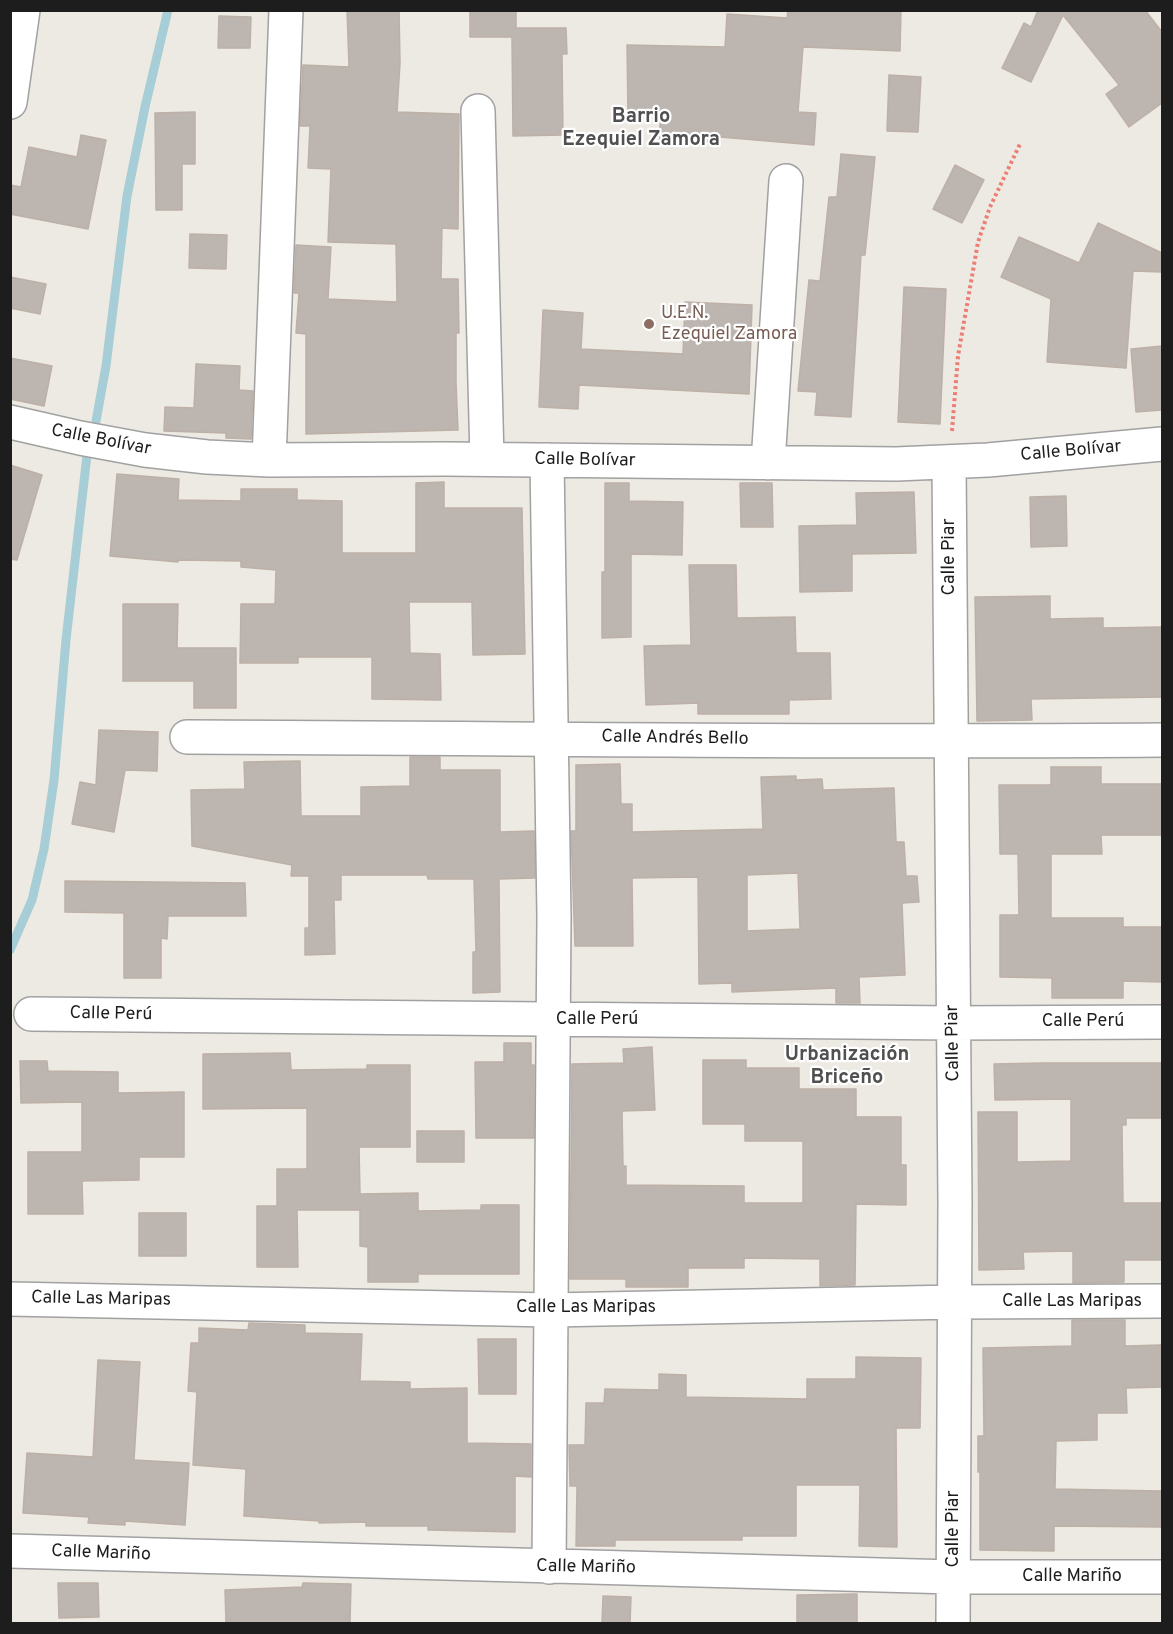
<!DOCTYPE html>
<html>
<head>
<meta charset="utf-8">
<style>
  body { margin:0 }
  #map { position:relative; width:1173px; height:1634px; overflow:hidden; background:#edeae3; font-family:Overpass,sans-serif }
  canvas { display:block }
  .frame { position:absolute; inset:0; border:12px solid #1d1d1d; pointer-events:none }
</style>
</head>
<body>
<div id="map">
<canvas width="1173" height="1634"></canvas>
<div class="frame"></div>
</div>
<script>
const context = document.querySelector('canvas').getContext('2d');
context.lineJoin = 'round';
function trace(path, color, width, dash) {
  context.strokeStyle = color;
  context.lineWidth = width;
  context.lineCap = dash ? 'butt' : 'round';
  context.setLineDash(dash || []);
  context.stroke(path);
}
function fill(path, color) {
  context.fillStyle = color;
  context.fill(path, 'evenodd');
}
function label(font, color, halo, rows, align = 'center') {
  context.font = font + ' Overpass,sans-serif';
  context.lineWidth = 4.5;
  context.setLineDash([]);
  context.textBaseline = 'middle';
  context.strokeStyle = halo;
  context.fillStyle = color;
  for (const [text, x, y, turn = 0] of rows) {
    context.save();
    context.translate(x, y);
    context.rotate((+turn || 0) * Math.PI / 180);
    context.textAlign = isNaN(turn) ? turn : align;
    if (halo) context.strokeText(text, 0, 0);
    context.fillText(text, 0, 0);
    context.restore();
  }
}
trace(new Path2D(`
  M 96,421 L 106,366 L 127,196 L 145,107 L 168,10
  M 10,950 L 32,900 L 44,849 L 54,780 L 66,640 L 87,455`), '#a7cdd7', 9);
const building = new Path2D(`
  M 347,10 L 399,10 L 400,63 L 397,112 L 459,114 L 458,229 L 442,228 L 441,279 L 458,279 L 459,333 L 456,333 L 456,383 L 458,430 L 306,434 L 306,334 L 296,333 L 299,293 L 294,293 L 296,245 L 331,247 L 328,299 L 397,302 L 396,244 L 328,242 L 331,169 L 308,168 L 310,126 L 300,126 L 303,65 L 349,67 Z
  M 470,10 L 516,10 L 516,28 L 566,28 L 567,54 L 562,54 L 563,135 L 513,136 L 512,37 L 470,37 Z
  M 788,10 L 901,10 L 900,51 L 803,47 L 798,112 L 816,113 L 814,145 L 720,137 L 720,142 L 660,141 L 660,115 L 628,115 L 627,45 L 725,47 L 727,14 L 787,18 Z
  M 1038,10 L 1145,10 L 1162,32 L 1162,103 L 1129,127 L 1106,94 L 1119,85 L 1063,15 L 1031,82 L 1002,68 L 1024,23 L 1031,27 Z
  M 219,16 L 251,17 L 250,48 L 218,48 Z
  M 889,75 L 921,77 L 918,132 L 887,131 Z
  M 195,112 L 195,164 L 182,164 L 182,210 L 156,210 L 155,113 Z
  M 81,135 L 106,140 L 88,229 L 10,214 L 10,185 L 21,187 L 29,147 L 77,157 Z
  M 841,154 L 875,157 L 865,255 L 861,255 L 851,417 L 815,415 L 817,392 L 798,391 L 809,280 L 820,281 L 829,197 L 837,197 Z
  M 955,165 L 984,180 L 962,223 L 933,209 Z
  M 1098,223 L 1162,253 L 1162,272 L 1133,271 L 1126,368 L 1047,362 L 1051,299 L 1001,277 L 1019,237 L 1079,263 Z
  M 190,234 L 227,235 L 226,269 L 189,268 Z
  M 10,277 L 46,284 L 40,314 L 10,308 Z
  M 904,287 L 946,289 L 940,424 L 898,422 Z
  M 685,302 L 752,305 L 749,394 L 579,385 L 578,409 L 539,407 L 543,310 L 583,313 L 581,349 L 683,354 Z
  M 1162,346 L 1162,410 L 1136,412 L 1131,349 Z
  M 10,358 L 52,366 L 44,406 L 10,399 Z
  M 196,364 L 240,366 L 239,390 L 253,391 L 251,439 L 226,438 L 226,433 L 164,431 L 165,407 L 194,408 Z
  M 10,465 L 42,475 L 17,560 L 10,559 Z
  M 117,474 L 179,479 L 178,500 L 241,501 L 241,489 L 297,489 L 297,500 L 342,501 L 342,553 L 416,553 L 416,483 L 444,482 L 444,508 L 522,508 L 525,654 L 473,655 L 472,602 L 409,602 L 410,653 L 440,654 L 441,700 L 372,699 L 372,657 L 298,657 L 298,663 L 240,663 L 241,604 L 275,604 L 276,570 L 241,567 L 241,561 L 178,560 L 178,562 L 110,556 Z
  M 605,483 L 629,483 L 629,501 L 683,502 L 682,555 L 631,554 L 631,637 L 602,638 L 602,572 L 605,572 Z
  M 740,483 L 772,483 L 773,527 L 741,527 Z
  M 914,492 L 916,553 L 852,554 L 852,591 L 800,592 L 799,526 L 857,525 L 856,493 Z
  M 1066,496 L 1067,546 L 1031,547 L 1030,497 Z
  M 689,565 L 736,565 L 737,618 L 795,617 L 796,653 L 830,653 L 831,699 L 789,700 L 789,714 L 698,714 L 698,703 L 646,705 L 644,646 L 691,645 Z
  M 1050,596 L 1050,619 L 1103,618 L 1103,628 L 1162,627 L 1162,697 L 1031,699 L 1032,720 L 977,721 L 975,597 Z
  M 123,604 L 178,604 L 177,648 L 236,648 L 236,708 L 194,708 L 194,681 L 123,681 Z
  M 99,730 L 158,732 L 157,771 L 125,770 L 114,832 L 72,824 L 80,782 L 96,785 Z
  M 410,757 L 440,757 L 440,770 L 500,770 L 500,832 L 534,831 L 535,878 L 499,879 L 500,992 L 473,993 L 473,952 L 476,952 L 474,879 L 428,879 L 427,875 L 341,875 L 341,900 L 334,900 L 335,954 L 305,955 L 305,928 L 309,928 L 309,876 L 291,876 L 292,865 L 192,846 L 191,790 L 245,789 L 244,762 L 300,761 L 301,816 L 361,816 L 361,787 L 410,786 Z
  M 620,764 L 621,804 L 632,804 L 632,832 L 763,829 L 761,777 L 796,776 L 796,780 L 822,779 L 823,790 L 894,788 L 896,842 L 904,842 L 906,876 L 917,876 L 919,902 L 902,903 L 905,975 L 859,977 L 860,1003 L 836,1003 L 836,988 L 732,992 L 732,983 L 699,984 L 698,877 L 632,878 L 633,946 L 575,946 L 571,831 L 576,831 L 576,765 ZM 798,873 L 800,929 L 747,931 L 747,875 Z
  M 1051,767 L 1101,767 L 1101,784 L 1162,784 L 1162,835 L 1101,835 L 1102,854 L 1051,854 L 1051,918 L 1123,918 L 1123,927 L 1162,927 L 1162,982 L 1123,981 L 1123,998 L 1052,998 L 1052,978 L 1000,977 L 1000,915 L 1019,915 L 1018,854 L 1000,854 L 999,785 L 1051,785 Z
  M 65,881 L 245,883 L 246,916 L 168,916 L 167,939 L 161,938 L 161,978 L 124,978 L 124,913 L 65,912 Z
  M 504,1043 L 531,1043 L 531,1065 L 534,1065 L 534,1138 L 476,1138 L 475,1062 L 504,1062 Z
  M 652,1047 L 655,1110 L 622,1111 L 623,1166 L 626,1166 L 626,1185 L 744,1186 L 744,1203 L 803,1203 L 803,1141 L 745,1141 L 745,1124 L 703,1124 L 703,1060 L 746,1060 L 746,1068 L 799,1068 L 799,1089 L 856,1089 L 856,1117 L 901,1117 L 901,1165 L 906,1165 L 906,1205 L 856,1204 L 855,1285 L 820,1286 L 820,1259 L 744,1258 L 744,1268 L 688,1268 L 688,1287 L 626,1287 L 626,1279 L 570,1279 L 572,1064 L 624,1063 L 623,1049 Z
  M 290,1053 L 291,1070 L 367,1069 L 367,1065 L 410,1065 L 410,1147 L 359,1147 L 360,1194 L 418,1193 L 418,1211 L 481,1210 L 481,1205 L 519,1205 L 519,1274 L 418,1274 L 418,1282 L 368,1282 L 368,1247 L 360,1246 L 360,1210 L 297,1210 L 298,1267 L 257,1267 L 257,1206 L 277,1206 L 277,1169 L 307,1169 L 307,1108 L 203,1109 L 203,1054 Z
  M 20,1061 L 47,1061 L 48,1071 L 118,1072 L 118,1093 L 184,1092 L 184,1157 L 139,1157 L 139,1180 L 82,1181 L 83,1214 L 28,1214 L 28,1152 L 82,1152 L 82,1102 L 21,1103 Z
  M 1044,1063 L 1162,1063 L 1162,1118 L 1126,1118 L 1126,1125 L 1122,1125 L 1123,1203 L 1162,1203 L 1162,1260 L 1124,1260 L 1124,1282 L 1073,1283 L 1073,1251 L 1023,1252 L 1024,1269 L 979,1270 L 978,1112 L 1017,1112 L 1017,1162 L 1071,1161 L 1071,1099 L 995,1100 L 994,1064 Z
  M 417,1131 L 464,1131 L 464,1162 L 417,1162 Z
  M 139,1213 L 186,1213 L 186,1256 L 139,1256 Z
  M 1072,1320 L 1125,1320 L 1125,1346 L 1162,1345 L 1162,1387 L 1126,1388 L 1127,1413 L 1097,1413 L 1097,1440 L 1056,1441 L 1055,1489 L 1162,1491 L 1162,1527 L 1054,1526 L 1054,1551 L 980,1550 L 980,1472 L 978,1472 L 978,1436 L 984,1436 L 983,1348 L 1072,1346 Z
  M 249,1323 L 305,1325 L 305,1333 L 362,1334 L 360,1381 L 410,1382 L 410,1389 L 467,1388 L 467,1443 L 531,1444 L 531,1477 L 515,1476 L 515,1532 L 428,1530 L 428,1526 L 366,1526 L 366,1522 L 319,1523 L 319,1521 L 244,1516 L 246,1469 L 193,1465 L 197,1392 L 188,1391 L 191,1343 L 199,1343 L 199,1328 L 248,1330 Z
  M 478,1339 L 516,1339 L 516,1394 L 479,1394 Z
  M 856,1357 L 921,1358 L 920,1428 L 896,1428 L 897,1547 L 859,1546 L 860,1485 L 796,1485 L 796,1536 L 742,1536 L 742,1540 L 615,1540 L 615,1546 L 576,1546 L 577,1486 L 570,1486 L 569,1445 L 585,1445 L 586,1403 L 604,1403 L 605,1389 L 659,1390 L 659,1374 L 686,1375 L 686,1397 L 807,1399 L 807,1379 L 856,1379 Z
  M 98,1360 L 140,1362 L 134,1460 L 189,1463 L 185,1525 L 125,1521 L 125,1525 L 88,1523 L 89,1517 L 23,1513 L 27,1453 L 93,1457 Z
  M 58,1583 L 98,1583 L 99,1617 L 59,1618 Z
  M 303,1583 L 351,1584 L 350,1623 L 226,1623 L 225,1590 L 302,1587 Z
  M 857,1594 L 857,1623 L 797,1623 L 797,1595 Z
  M 603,1596 L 631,1597 L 630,1623 L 602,1623 Z`);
fill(building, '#bdb5b0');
trace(building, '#bdb0a7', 1.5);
const street = new Path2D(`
  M 10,102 L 23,10
  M 478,111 L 487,459
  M 10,422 L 80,438 L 145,450 L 207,457 L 269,460 L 446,459 L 896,464 L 988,460 L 1162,444
  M 269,460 L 286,10
  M 547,460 L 554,917 L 549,1567
  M 949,462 L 955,1202 L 953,1624
  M 768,463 L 786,181
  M 187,737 C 512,738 837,743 1162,740
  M 31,1014 L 954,1023 L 1162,1022
  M 10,1299 L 551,1310 L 955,1302 L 1162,1301
  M 10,1551 L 953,1577 L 1162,1577`);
trace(street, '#a1a1a1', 36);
trace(new Path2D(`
  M 952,431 L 958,356 L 978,242 L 990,207 L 1020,144`), '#ec7e75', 4, [3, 3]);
trace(street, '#fff', 33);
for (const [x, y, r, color] of [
  [649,324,6,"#8d6e63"]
]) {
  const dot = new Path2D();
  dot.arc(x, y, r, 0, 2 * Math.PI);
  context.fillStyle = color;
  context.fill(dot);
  trace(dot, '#fff', 2);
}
label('18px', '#785e54', '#fff', [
  ["U.E.N.",661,314],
  ["Ezequiel Zamora",661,335]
], 'left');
label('18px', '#1d1d1d', '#fff', [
  ["Calle Bolívar",101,441,11],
  ["Calle Bolívar",1071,452,-5],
  ["Calle Bolívar",585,461,1],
  ["Calle Piar",950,557,-90],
  ["Calle Andrés Bello",675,739,1],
  ["Calle Perú",111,1015,1],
  ["Calle Perú",597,1020],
  ["Calle Perú",1083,1022],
  ["Calle Piar",954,1043,-91],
  ["Calle Las Maripas",101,1300,1],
  ["Calle Las Maripas",1072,1302],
  ["Calle Las Maripas",586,1308],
  ["Calle Piar",954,1529,-90],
  ["Calle Mariño",101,1554,2],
  ["Calle Mariño",586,1568,1],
  ["Calle Mariño",1072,1577]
]);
label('bold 20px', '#505050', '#fff', [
  ["Barrio",641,118],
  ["Ezequiel Zamora",641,141],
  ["Urbanización",847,1056],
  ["Briceño",847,1079]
]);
</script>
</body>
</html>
